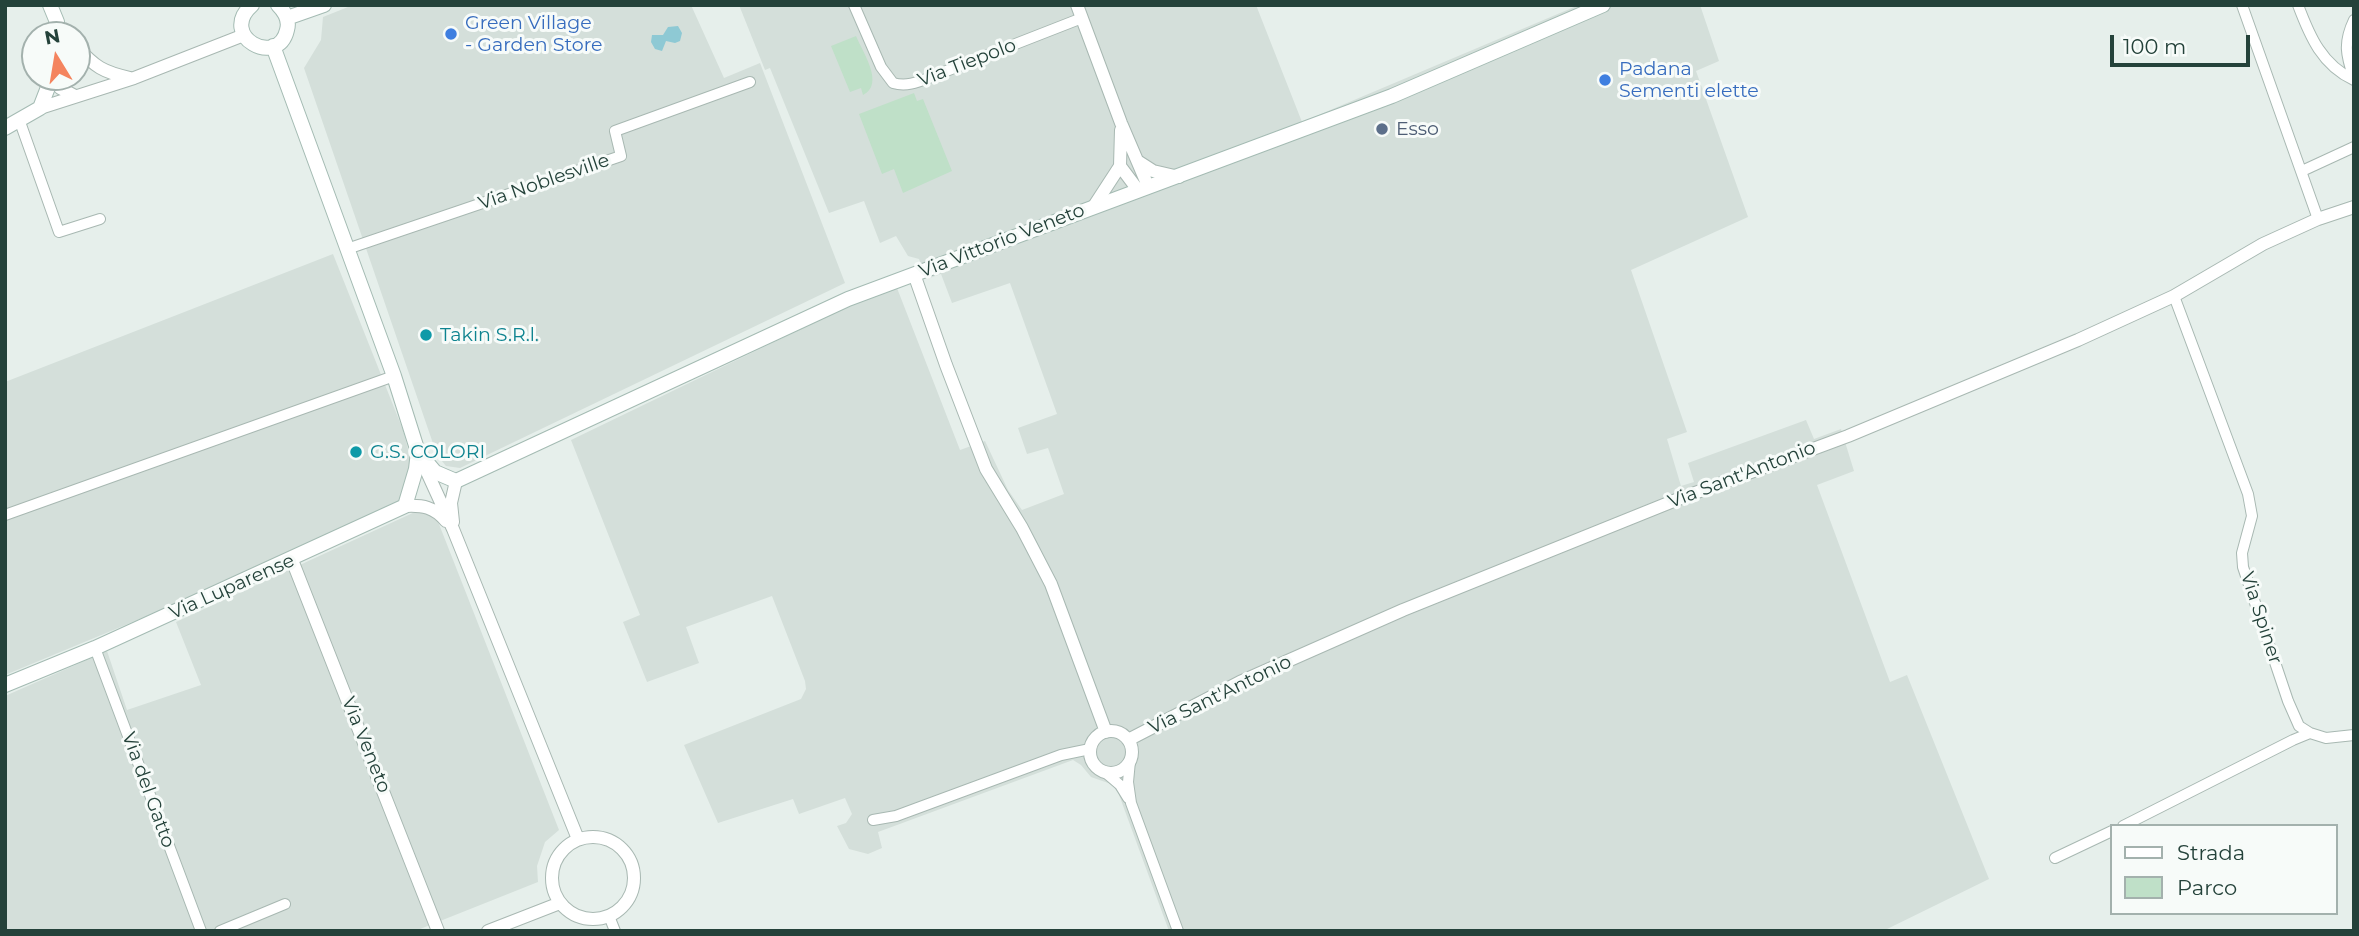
<!DOCTYPE html>
<html>
<head>
<meta charset="utf-8">
<style>
  body { margin:0 }
  #map { position:relative; width:2359px; height:936px; overflow:hidden; background:#e6efeb; font-family:Montserrat,sans-serif }
  canvas { display:block }
  .frame { position:absolute; inset:0; border:7px solid #24423a; pointer-events:none }
  .legend { position:absolute; left:2110px; top:824px; width:228px; height:91px; box-sizing:border-box; background:#f7fbf9; border:2px solid #a3b1ad; margin:0; padding:9px 12px; list-style:none; font-size:21px; color:#24423a }
  .legend li { display:flex; align-items:center; gap:14px; height:35px }
  .legend b { width:35px; border:2px solid #a3b1ad }
  .north { position:absolute; left:21px; top:21px; width:70px; height:70px; box-sizing:border-box; background:#f7fbf9; border:2px solid #a3b1ad; border-radius:50%; rotate:349deg; font-size:19px; font-weight:700; line-height:28px; text-align:center; color:#24423a }
  .north::after { content:''; display:block; margin:auto; width:24px; height:32px; background:#f4845f; clip-path:polygon(50% 0,100% 100%,50% 72%,0 100%) }
  .scale { position:absolute; left:2110px; top:35px; width:140px; height:32px; box-sizing:border-box; border:4px solid #24423a; border-top:0; padding-left:9px; font-size:21px; line-height:24px; white-space:nowrap; color:#24423a; -webkit-text-stroke:5px #f7fbf9; paint-order:stroke }
</style>
</head>
<body>
<div id="map">
<canvas width="2359" height="936"></canvas>
<div class="frame"></div>
<ul class="legend">
<li><b style="height:9px;background:#fff"></b>Strada</li>
<li><b style="height:19px;background:#bfe0c8"></b>Parco</li>
</ul>
<div class="north">N</div>
<div class="scale">100 m</div>
</div>
<script>
const context = document.querySelector('canvas').getContext('2d');
context.lineJoin = 'round';
function fill(path, color) {
  context.fillStyle = color;
  context.fill(path, 'evenodd');
}
function trace(path, color, width, dash) {
  context.strokeStyle = color;
  context.lineWidth = width;
  context.lineCap = dash ? 'butt' : 'round';
  context.setLineDash(dash || []);
  context.stroke(path);
}
function label(font, color, halo, rows, align = 'center') {
  context.font = font + ' Montserrat,sans-serif';
  context.lineWidth = 6;
  context.setLineDash([]);
  context.textBaseline = 'middle';
  context.strokeStyle = halo;
  context.fillStyle = color;
  for (const [text, x, y, turn = 0] of rows) {
    context.save();
    context.translate(x, y);
    context.rotate((+turn || 0) * Math.PI / 180);
    context.textAlign = isNaN(turn) ? turn : align;
    if (halo) context.strokeText(text, 0, 0);
    context.fillText(text, 0, 0);
    context.restore();
  }
}
fill(new Path2D(`
  M 353,5 L 691,5 L 724,78 L 760,63 L 845,283 L 460,468 L 446,466 L 437,455 L 304,68 L 321,40 L 323,17 Z
  M 739,5 L 1256,5 L 1302,122 L 1579,5 L 1700,5 L 1719,61 L 1696,71 L 1748,217 L 1631,270 L 1687,432 L 1667,439 L 1681,486 L 1694,482 L 1688,463 L 1806,420 L 1814,439 L 1841,429 L 1854,471 L 1817,485 L 1890,682 L 1907,675 L 1989,879 L 1883,931 L 1169,931 L 1118,792 L 1111,784 L 1091,777 L 1081,765 L 1073,760 L 878,832 L 882,848 L 868,854 L 849,849 L 837,826 L 846,823 L 852,814 L 845,798 L 799,814 L 793,799 L 718,823 L 684,745 L 801,699 L 806,689 L 805,681 L 772,596 L 686,627 L 699,663 L 647,682 L 623,622 L 640,615 L 571,440 L 863,299 L 897,288 L 960,450 L 985,441 L 1008,490 L 1022,510 L 1064,494 L 1048,448 L 1027,454 L 1018,428 L 1057,414 L 1010,283 L 952,303 L 941,274 L 927,279 L 919,259 L 908,256 L 896,236 L 880,243 L 864,201 L 829,213 L 770,68 L 765,70 Z
  M 333,254 L 403,430 L 412,464 L 399,503 L 217,587 L 5,675 L 5,382 Z
  M 417,511 L 423,511 L 437,519 L 559,830 L 545,842 L 537,866 L 538,882 L 415,931 L 5,931 L 5,696 L 107,651 L 127,710 L 201,685 L 176,622 Z`), '#d4dfda');
fill(new Path2D(`
  M 856,36 C 863,53 885,84 863,95 L 861,88 L 850,92 L 831,46 Z
  M 914,93 L 917,101 L 923,99 L 952,171 L 903,193 L 894,169 L 882,174 L 859,114 Z`), '#bfe0c8');
fill(new Path2D(`
  M 678,26 L 682,33 L 680,41 L 675,43 L 666,41 L 662,51 L 655,49 L 651,42 L 652,35 L 663,35 L 668,27 Z`), '#8ec9d4');
const minor = new Path2D(`
  M 854,5 L 881,67 L 893,83 C 907,87 918,82 931,77 L 1082,18
  M 2242,5 L 2318,219
  M 2298,5 C 2310,37 2322,65 2354,80
  M 2354,20 C 2343,43 2346,55 2354,79
  M 20,122 L 59,232 L 100,219
  M 2302,171 L 2354,147
  M 347,249 L 621,156 L 615,131 L 750,82
  M 2174,296 L 2248,494 L 2252,516 L 2242,553 L 2243,567 L 2288,701 L 2299,726 L 2310,733 L 2326,738 L 2354,735
  M 5,515 L 394,376
  M 95,648 L 201,931
  M 1130,761 L 1128,782 L 1131,803 L 1178,931
  M 1106,773 L 1120,785 L 1128,798
  M 873,820 L 896,816 L 1061,755 L 1090,749
  M 2123,826 L 2293,740 L 2310,733
  M 2055,858 L 2112,831
  M 609,916 L 615,931
  M 220,931 L 285,904`);
const tertiary = new Path2D(`
  M 1077,5 L 1121,123 L 1148,186
  M 77,47 C 95,67 103,72 130,78
  M 54,77 L 60,88 L 75,96
  M 40,108 L 134,78 L 244,35
  M 1139,162 L 1153,171 L 1179,177
  M 1120,166 L 1138,190
  M 1094,206 L 1120,166 L 1121,130
  M 914,274 L 946,365 L 986,469 L 1022,528 L 1051,584 L 1106,732
  M 422,461 L 453,529 L 578,839
  M 405,506 C 423,505 434,507 446,521
  M 453,522 L 451,503 L 456,481
  M 292,560 L 438,931
  M1090 752a21 21 0 1 1 42 0a21 21 0 1 1-42 0Z
  M 1128,740 L 1240,682 L 1403,610 L 1676,500 L 1848,436 L 2078,340 L 2174,296 L 2263,244 L 2318,219 L 2354,207
  M552 878a41 41 0 1 1 82 0a41 41 0 1 1-82 0Z
  M 488,931 L 560,903`);
const secondary = new Path2D(`
  M 50,5 L 57,22 L 57,35
  M 252,5 C 217,36 278,69 287,30 C 290,20 285,12 278,5
  M 287,18 L 324,5
  M 273,46 L 394,376 L 418,452 L 435,472 L 456,481 L 848,299 L 1392,96 L 1603,5
  M 5,128 L 40,108 L 52,77
  M 5,685 L 95,648 L 405,506 L 416,469 L 418,452`);
trace(minor, '#a8b8b2', 12);
trace(tertiary, '#a8b8b2', 14);
trace(secondary, '#a4bbb3', 16);
trace(minor, '#fff', 10);
trace(tertiary, '#fff', 12);
trace(secondary, '#fff', 14);
for (const [x, y, r, color] of [
  [451,34,7,"#3f7fe0"],
  [1605,80,7,"#3f7fe0"],
  [1382,129,7,"#5c6f8a"],
  [426,335,7,"#0f9aa8"],
  [356,452,7,"#0f9aa8"]
]) {
  const dot = new Path2D();
  dot.arc(x, y, r, 0, 2 * Math.PI);
  context.fillStyle = color;
  context.fill(dot);
  trace(dot, '#f7fbf9', 2.5);
}
label('19px', '#366cbe', '#f7fbf9', [
  ["Green Village",465,23],
  ["- Garden Store",465,45],
  ["Padana",1619,69],
  ["Sementi elette",1619,91]
], 'left');
label('19px', '#24423a', '#f7fbf9', [
  ["Via Tiepolo",967,63,-21],
  ["Via Noblesville",544,182,-19],
  ["Via Vittorio Veneto",1002,241,-21],
  ["Via Sant'Antonio",1742,475,-21],
  ["Via Luparense",232,587,-24],
  ["Via Spiner",2261,618,72],
  ["Via Sant'Antonio",1220,695,-26],
  ["Via Veneto",366,745,68],
  ["Via del Gatto",148,790,70]
]);
label('19px', '#4e5e75', '#f7fbf9', [
  ["Esso",1396,129]
], 'left');
label('19px', '#0d838f', '#f7fbf9', [
  ["Takin S.R.l.",440,335],
  ["G.S. COLORI",370,452]
], 'left');
</script>
</body>
</html>
